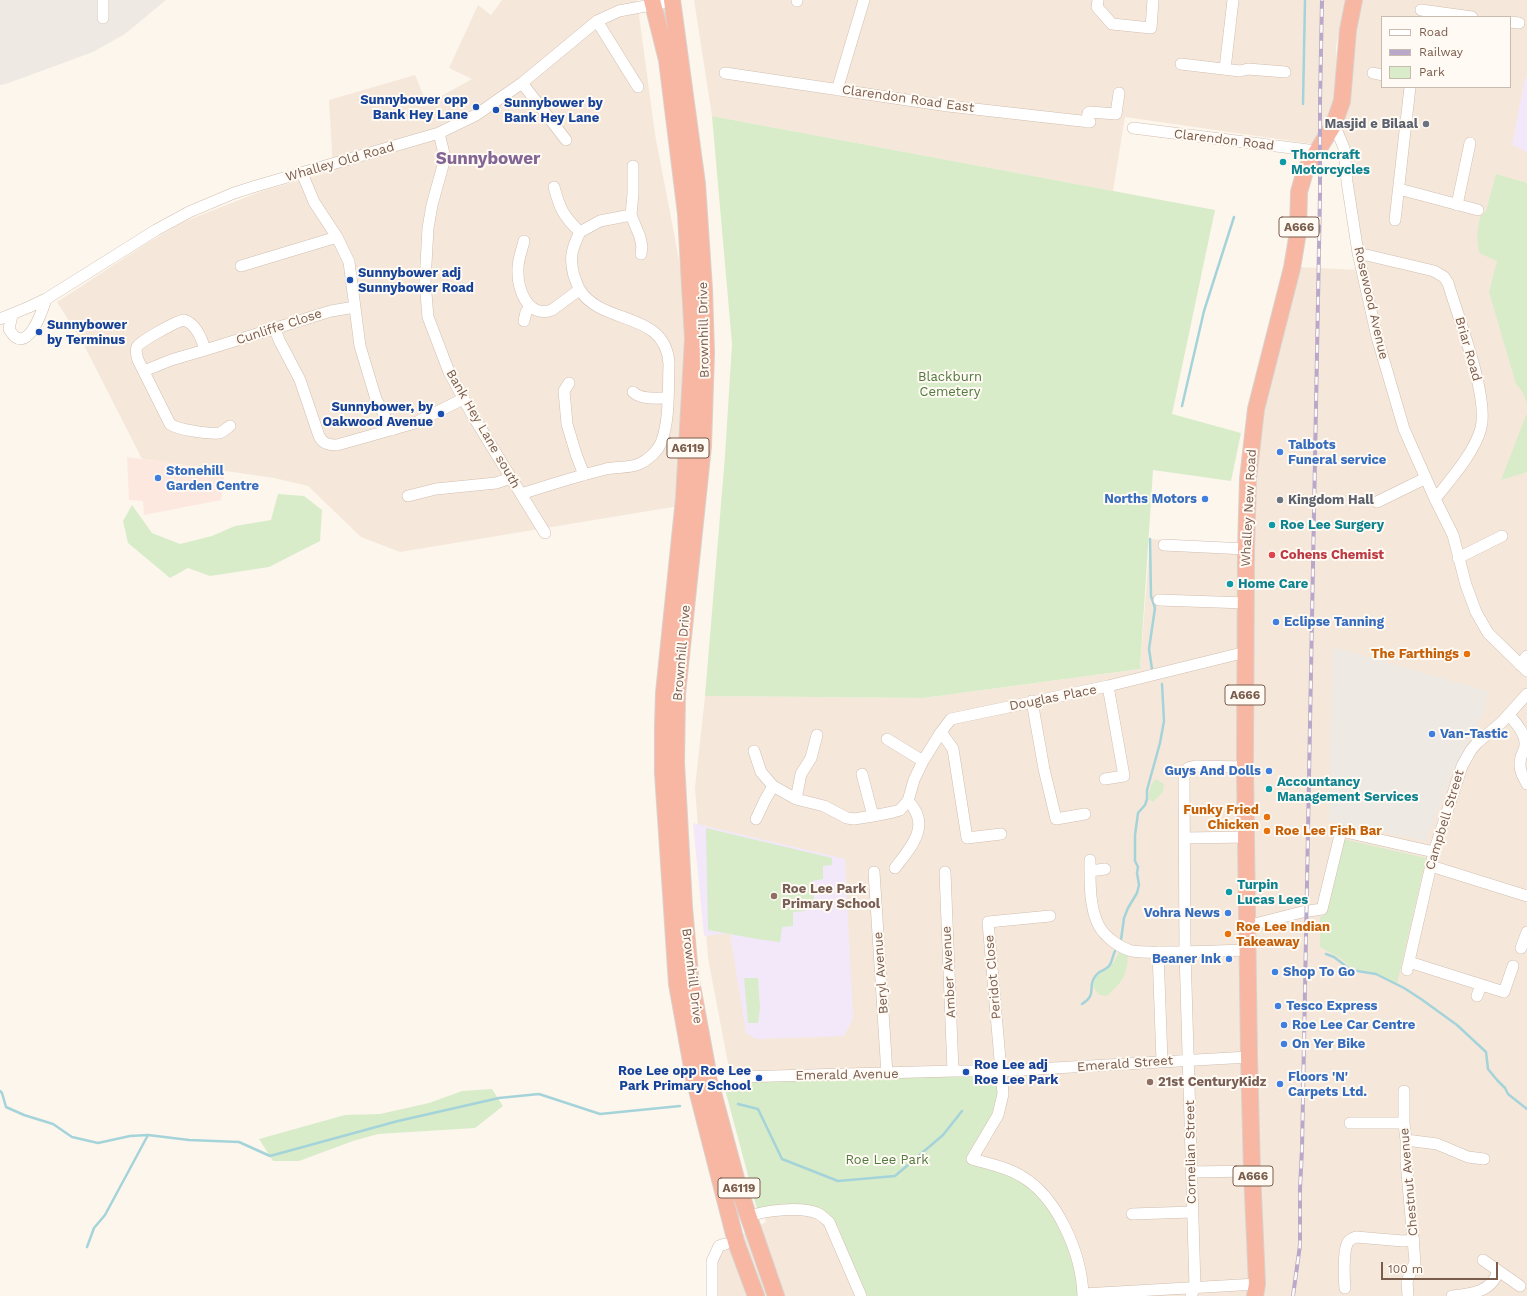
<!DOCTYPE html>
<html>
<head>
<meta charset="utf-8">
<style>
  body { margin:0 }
  #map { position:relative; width:1527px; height:1296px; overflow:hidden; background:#fdf6ec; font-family:"Work Sans",sans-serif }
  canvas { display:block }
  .legend { position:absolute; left:1381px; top:16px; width:130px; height:72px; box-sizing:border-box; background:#fffaf3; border:1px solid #cabbb1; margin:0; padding:5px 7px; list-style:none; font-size:12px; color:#7a5c4d }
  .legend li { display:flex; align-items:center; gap:8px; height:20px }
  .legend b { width:20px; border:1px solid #cabbb1 }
  .scale { position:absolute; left:1381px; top:1262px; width:117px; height:18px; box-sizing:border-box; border:2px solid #7a5c4d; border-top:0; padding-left:5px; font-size:12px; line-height:14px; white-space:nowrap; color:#7a5c4d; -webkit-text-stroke:3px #fffaf3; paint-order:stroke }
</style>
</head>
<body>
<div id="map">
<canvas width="1527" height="1296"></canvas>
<ul class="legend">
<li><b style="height:5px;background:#fff"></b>Road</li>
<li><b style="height:5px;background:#b9a8c9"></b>Railway</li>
<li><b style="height:11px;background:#d8ecc9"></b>Park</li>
</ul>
<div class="scale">100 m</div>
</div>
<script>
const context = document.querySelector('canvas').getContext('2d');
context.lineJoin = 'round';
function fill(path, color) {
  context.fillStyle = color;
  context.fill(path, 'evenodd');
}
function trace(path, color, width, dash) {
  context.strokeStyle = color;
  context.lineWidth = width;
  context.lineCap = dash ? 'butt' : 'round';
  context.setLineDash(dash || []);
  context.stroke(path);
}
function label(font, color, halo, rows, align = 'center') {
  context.font = font + ' "Work Sans",sans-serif';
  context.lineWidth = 4;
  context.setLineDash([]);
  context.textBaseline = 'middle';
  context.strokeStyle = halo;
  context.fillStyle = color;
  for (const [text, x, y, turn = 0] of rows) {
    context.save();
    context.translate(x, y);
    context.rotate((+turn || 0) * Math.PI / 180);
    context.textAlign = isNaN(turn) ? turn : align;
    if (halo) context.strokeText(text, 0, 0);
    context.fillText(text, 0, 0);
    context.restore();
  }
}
fill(new Path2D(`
  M 502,0 L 637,0 L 655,134 L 685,291 L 685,386 L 679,506 L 400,552 L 361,537 L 308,486 L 274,478 L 142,459 L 84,345 L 57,302 L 146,244 L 183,222 L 262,191 L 333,171 L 329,100 L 415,75 L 427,104 L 472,79 L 449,68 L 478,5 L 491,15 Z
  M 694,0 L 1347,0 L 1336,46 L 1338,90 L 1333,109 L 1312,144 L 1125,117 L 1113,191 L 712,116 Z
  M 1360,0 L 1527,0 L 1527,1296 L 712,1296 L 719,1246 L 766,1222 L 745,1153 L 708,958 L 695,788 L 705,696 L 923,698 L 1140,669 L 1150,539 L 1253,544 L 1261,414 L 1299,267 L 1358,270 L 1341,182 L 1340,128 L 1351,41 ZM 1382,17 L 1510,17 L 1510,87 L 1382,87 Z`), '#f5e8da');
fill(new Path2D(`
  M 127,457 L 225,471 L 221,500 L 144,515 L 143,501 L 129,500 Z`), '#fde8e0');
fill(new Path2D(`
  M 0,0 L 166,0 L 125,34 L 93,52 L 6,84 L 0,85 Z
  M 1332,647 L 1487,691 L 1484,713 L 1453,771 L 1426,841 L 1329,821 Z`), '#efe9e4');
fill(new Path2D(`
  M 1525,78 L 1527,78 L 1527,152 L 1512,145 Z
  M 693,823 L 845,859 L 853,1018 L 844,1036 L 756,1039 L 746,1033 L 730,933 L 704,936 Z`), '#f3e8fa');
fill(new Path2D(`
  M 712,116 L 1215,210 L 1172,414 L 1241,433 L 1231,481 L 1153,470 L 1140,669 L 923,698 L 705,696 L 725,456 L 732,344 Z
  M 1496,174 L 1527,183 L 1527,411 C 1527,399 1524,392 1516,384 L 1489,292 L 1497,261 L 1479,253 L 1477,236 L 1480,217 L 1486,211 Z
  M 1527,413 L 1527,472 L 1501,480 Z
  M 278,494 L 304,496 L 322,510 L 320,541 L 269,567 L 210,576 L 188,568 L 170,578 L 128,543 L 123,521 L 132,505 L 152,533 L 180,544 L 212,536 L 235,526 L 271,520 Z
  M 1156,779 L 1164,784 L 1163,792 L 1153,802 L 1149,799 C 1149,790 1150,785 1156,779 Z
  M 706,828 L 832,858 L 832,865 L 823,866 L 823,879 L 812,881 L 815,907 L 806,908 L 806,911 L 793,912 L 793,926 L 782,927 L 780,942 L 757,939 L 708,930 Z
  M 1343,839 L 1426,858 L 1397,984 L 1377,973 L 1353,969 L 1340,958 L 1320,947 L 1320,917 L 1326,914 Z
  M 1119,952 L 1123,954 L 1128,955 C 1127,976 1122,982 1107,996 L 1099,995 L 1093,986 L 1095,978 L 1114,962 Z
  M 758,978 L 760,1008 L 758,1023 L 748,1023 L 744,978 Z
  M 998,1075 L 998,1092 L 990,1119 L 970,1150 L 973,1165 L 979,1163 L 1012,1173 L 1042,1198 L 1060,1226 L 1073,1261 L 1081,1296 L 863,1296 L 842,1242 L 839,1227 L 827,1216 L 757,1209 L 726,1093 L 728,1084 L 734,1082 Z
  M 492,1089 L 503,1106 L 475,1128 L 378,1134 L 353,1141 L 299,1161 L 273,1161 L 259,1139 L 345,1115 L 380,1114 L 429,1103 L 462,1091 Z`), '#d8ecc9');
trace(new Path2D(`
  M 1303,104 L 1305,0
  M 1182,406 L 1204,311 L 1234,217
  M 1150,539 L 1151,596 L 1155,608 L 1149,649 L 1152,669
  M 1121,940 L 1124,918 L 1128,908 L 1137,893 L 1139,885 L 1137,873 L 1138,867 L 1135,861 L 1135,835 L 1138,813 L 1145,805 L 1147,799 L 1147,790 L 1160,743 L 1164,721 L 1162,684
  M 1326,954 L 1334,957 L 1351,970 L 1376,974 L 1404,988 L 1421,999 L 1457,1025 L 1486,1052 L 1488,1069 L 1497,1080 L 1505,1088 L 1508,1094 L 1527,1109
  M 1082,1004 C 1096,995 1089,990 1093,980 C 1098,969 1104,972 1109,966 C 1112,962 1113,955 1115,951
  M 0,1091 L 2,1093 L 6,1107 L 24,1115 L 53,1124 L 72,1137 L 98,1143 L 130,1136 L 148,1135 L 189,1140 L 239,1142 L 270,1156 L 398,1121 L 499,1098 L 539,1094 L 600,1114 L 680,1106
  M 738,1104 L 758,1109 L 782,1159 L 838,1181 L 895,1176 L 943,1135 L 962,1111
  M 87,1247 L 94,1228 L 105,1215 L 148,1135`), '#a5d3da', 2.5);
const minor = new Path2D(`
  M 103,0 L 103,18
  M 1098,0 L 1097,7 L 1112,24 L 1151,28 L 1153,0
  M 797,1 L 797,0
  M 1421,10 L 1472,17
  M 597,21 L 638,87
  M 1510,22 L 1519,23
  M 1181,64 L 1240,71 L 1248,69 L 1285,72
  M 1225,69 L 1233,0
  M 725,73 L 948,106 L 1090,122
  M 1373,73 L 1382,75
  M 522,83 L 566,140
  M 837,90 L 864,0
  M 1087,122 L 1088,113 L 1090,112 L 1116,114 L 1119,93
  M 1334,124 L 1344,148 L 1347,182 L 1358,253 L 1377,337 L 1404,429 L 1435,499 L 1453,535 L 1466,585 L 1476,612 L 1488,633 L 1527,671
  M 1133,128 L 1316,151
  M 439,133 L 445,158 L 432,205 L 428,228 L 425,282 L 428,317 L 449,372 L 473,416 L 545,533
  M 633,166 L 633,194 L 631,215 L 640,237 L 642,247 L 641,254
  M 302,173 L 314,202 L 337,237 L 349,262 L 360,346 L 376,399 L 392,430
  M 554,187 C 560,209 563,216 580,232 L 600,221 L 631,215
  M 1399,189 L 1478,210
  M 1457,205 L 1470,143
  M 1395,220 L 1410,87
  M 524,241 C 522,250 518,259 518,268 C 517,288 527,319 552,310 L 579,290
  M 1358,253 L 1434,271 L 1444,277 L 1448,283 C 1458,317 1489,396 1481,428 C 1475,452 1450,480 1435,499
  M 241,266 L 337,237
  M 12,315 L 9,329 C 26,359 42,312 46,299
  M 0,319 L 29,307 L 46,299 L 156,230 L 189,212 L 234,193 L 256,186 L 439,133 L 476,115 L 522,83 L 597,21 L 619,11 L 672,1
  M 524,321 L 526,312 L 530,307
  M 275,329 L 279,340 L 300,380 L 319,436 C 323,444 329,445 337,445 L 415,423 L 463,399
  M 144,371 L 171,360 L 205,350
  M 569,383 L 564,391 L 567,424 L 576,454 L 584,475
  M 633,392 C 642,400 656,398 668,398
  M 230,426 C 227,428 223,432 219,433 C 209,434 178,430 170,424 L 138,360 C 137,356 135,351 137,347 C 140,341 177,321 184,320 C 196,324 202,339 205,350 L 331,311 L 355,307
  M 521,494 C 549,485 577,476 606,469 C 617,467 630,468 639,464 C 648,460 657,452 661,443 C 670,420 668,388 669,364 C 666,310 602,326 580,290 C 577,286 576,280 574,276 C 569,258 572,248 580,232
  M 408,496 L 436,489 L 496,483 L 511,478
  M 1377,502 L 1426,478
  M 1164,545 L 1246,549
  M 1458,558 L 1502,536
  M 1159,600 L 1246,603
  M 1520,665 L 1527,656
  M 1032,701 L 1044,769 L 1056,819 L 1085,814
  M 1509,715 C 1516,723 1526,734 1525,745 C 1525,749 1522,754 1521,757 C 1518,768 1522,775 1527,784
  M 941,732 L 953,749 L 967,838 L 1001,834
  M 887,739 L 923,761
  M 754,751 L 761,772 L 773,786 L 796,799 L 824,806 L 847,818 L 854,819 L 873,816 L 893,812 L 900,810 L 908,801 L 914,780 L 923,761 L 941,732 L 951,719 L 1108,686 L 1246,652
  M 862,774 L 873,816
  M 1105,779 L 1124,776 L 1108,686
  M 796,799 L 801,774 L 811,758 L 817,735
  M 756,819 L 765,800 L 773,786
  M 1185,838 L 1246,837
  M 1090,860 C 1090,881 1089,907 1099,926 C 1105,937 1120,948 1132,951 C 1145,953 1159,952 1172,952 C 1197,952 1222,951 1248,950
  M 1431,866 L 1527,896
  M 895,868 C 911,847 932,825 908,801
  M 1090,871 L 1105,869
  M 874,872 L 887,1074
  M 945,872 L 953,1071
  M 1050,916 L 988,922 L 1003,1094 L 998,1115 L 972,1159 C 989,1164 1007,1167 1021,1176 C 1058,1197 1082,1255 1083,1296
  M 1247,926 L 1302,912 L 1322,909 L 1341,831 L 1434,852
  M 1521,948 L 1527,932
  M 1158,952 L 1162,1061
  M 1409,962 L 1504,992 L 1513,966
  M 1407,970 L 1434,852 L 1462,766 L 1471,750 L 1477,743 L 1502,722 L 1527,694
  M 1477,996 L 1481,985
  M 703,1078 L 953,1071 L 1001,1071 L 1249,1057
  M 1404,1091 L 1404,1123 L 1406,1140 L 1406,1161 L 1415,1262 L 1407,1281 L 1408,1296
  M 1350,1123 L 1404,1123
  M 1406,1140 L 1437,1144 L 1468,1157 L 1484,1159
  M 1191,1172 L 1252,1171
  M 1132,1214 L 1192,1212
  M 748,1217 C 764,1210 803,1206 819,1214 C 823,1216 826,1220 829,1222 L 861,1296
  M 1483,1260 L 1520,1286
  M 1345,1288 C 1344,1278 1343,1250 1348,1242 C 1350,1239 1353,1238 1356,1237 L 1403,1241 L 1414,1240
  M 1083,1294 L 1257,1284
  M 712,1296 L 712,1261 L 719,1246 L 725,1244
  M 1191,1296 L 1195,1287 L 1185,952 L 1184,777 L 1188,768 L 1195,766 L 1245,767
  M 1452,1296 C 1471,1294 1492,1292 1498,1271`);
const highway = new Path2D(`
  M 652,0 L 667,60 L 686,214 L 693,339 L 684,499 L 664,693 L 663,726 L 663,773 L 677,984 L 694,1078 L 736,1242 L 756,1296
  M 672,0 L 697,184 L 704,289 L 706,353 L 703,446 L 677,694 L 676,762 L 684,907 L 690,975 L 709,1078 L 738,1186 L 776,1296
  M 1255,1296 L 1257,1284 L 1252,1171 L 1249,1057 L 1245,767 L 1246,549 L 1248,479 L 1256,409 L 1292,268 L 1298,232 L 1299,192 L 1305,171 L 1334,124 L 1342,101 L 1348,30 L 1354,0`);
trace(minor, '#d1beb0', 12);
trace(highway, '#dad1cd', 18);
trace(minor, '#fff', 11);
trace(highway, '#f7b7a3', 16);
const rail = new Path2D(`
  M 1293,1296 L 1300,1245 L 1300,1189 L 1302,1149 L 1320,194 L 1320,101 L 1322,0`);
trace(rail, '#b9a8c9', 4);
trace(rail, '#fffaf3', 2.5, [8]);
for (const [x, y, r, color] of [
  [476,107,4,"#1a4fb4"],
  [496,110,4,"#1a4fb4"],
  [1426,124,4,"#6b7280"],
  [1283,162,4,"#0f9aa8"],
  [350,280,4,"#1a4fb4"],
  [39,332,4,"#1a4fb4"],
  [441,414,4,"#1a4fb4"],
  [1280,452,4,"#3f7fe0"],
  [158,478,4,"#3f7fe0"],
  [1205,499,4,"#3f7fe0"],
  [1280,500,4,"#6b7280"],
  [1272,525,4,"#0f9aa8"],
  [1272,555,4,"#e0444e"],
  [1230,584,4,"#0f9aa8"],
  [1276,622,4,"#3f7fe0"],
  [1467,654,4,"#e8710a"],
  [1432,734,4,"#3f7fe0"],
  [1269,771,4,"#3f7fe0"],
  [1269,789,4,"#0f9aa8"],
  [1267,817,4,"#e8710a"],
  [1267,831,4,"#e8710a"],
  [1229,892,4,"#0f9aa8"],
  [774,896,4,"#8d6e63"],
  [1228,913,4,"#3f7fe0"],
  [1228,934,4,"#e8710a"],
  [1229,959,4,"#3f7fe0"],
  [1275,972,4,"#3f7fe0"],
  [1278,1006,4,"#3f7fe0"],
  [1284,1025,4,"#3f7fe0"],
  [1284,1044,4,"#3f7fe0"],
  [966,1072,4,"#1a4fb4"],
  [759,1078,4,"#1a4fb4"],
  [1150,1082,4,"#8d6e63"],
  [1280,1084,4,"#3f7fe0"]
]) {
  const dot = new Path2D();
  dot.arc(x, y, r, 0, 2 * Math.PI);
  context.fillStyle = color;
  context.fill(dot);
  trace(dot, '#fffaf3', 1.5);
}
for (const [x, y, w] of [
  [1299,227,40],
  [688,448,42],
  [1245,695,40],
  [1253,1176,40],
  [739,1188,42]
]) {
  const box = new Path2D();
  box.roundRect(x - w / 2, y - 10, w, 20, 3);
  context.fillStyle = '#fffaf3';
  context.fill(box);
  trace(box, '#7a5c4d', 1);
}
label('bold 12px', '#7a5c4d', null, [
  ["A666",1299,227],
  ["A6119",688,448],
  ["A666",1245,695],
  ["A666",1253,1176],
  ["A6119",739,1188]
]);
label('13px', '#7a5c4d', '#fffaf3', [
  ["Clarendon Road East",908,99,8],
  ["Clarendon Road",1224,140,7],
  ["Whalley Old Road",340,162,-16],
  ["Rosewood Avenue",1371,303,77],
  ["Cunliffe Close",279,327,-18],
  ["Brownhill Drive",704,330,-91],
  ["Briar Road",1468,349,74],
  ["Bank Hey Lane south",483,429,60],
  ["Whalley New Road",1249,508,-87],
  ["Brownhill Drive",682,653,-85],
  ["Douglas Place",1053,698,-11],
  ["Campbell Street",1445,820,-73],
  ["Amber Avenue",949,972,-93],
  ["Beryl Avenue",881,973,-94],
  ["Brownhill Drive",692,976,83],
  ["Peridot Close",993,977,-95],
  ["Emerald Street",1125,1064,-4],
  ["Emerald Avenue",847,1075,-1],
  ["Cornelian Street",1191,1152,-91],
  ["Chestnut Avenue",1409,1182,-95]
]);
label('bold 13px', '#164399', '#fffaf3', [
  ["Sunnybower opp",468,100,"right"],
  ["Bank Hey Lane",468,115,"right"],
  ["Sunnybower by",504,103],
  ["Bank Hey Lane",504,118],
  ["Sunnybower adj",358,273],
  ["Sunnybower Road",358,288],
  ["Sunnybower",47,325],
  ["by Terminus",47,340],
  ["Sunnybower, by",433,407,"right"],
  ["Oakwood Avenue",433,422,"right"],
  ["Roe Lee adj",974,1065],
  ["Roe Lee Park",974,1080],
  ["Roe Lee opp Roe Lee",751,1071,"right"],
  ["Park Primary School",751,1086,"right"]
], 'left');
label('bold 13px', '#5b616d', '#fffaf3', [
  ["Masjid e Bilaal",1418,124],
  ["Kingdom Hall",1288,500,"left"]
], 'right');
label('bold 13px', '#0d838f', '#fffaf3', [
  ["Thorncraft",1291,155],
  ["Motorcycles",1291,170],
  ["Roe Lee Surgery",1280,525],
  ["Home Care",1238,584],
  ["Accountancy",1277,782],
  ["Management Services",1277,797],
  ["Turpin",1237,885],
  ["Lucas Lees",1237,900]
], 'left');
label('13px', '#537a41', '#fffaf3', [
  ["Blackburn",950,377],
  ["Cemetery",950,392],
  ["Roe Lee Park",887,1160]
]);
label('bold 13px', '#366cbe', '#fffaf3', [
  ["Talbots",1288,445],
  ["Funeral service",1288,460],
  ["Stonehill",166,471],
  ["Garden Centre",166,486],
  ["Norths Motors",1197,499,"right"],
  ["Eclipse Tanning",1284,622],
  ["Van-Tastic",1440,734],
  ["Guys And Dolls",1261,771,"right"],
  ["Vohra News",1220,913,"right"],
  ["Beaner Ink",1221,959,"right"],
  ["Shop To Go",1283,972],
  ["Tesco Express",1286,1006],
  ["Roe Lee Car Centre",1292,1025],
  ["On Yer Bike",1292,1044],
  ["Floors 'N'",1288,1077],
  ["Carpets Ltd.",1288,1092]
], 'left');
label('bold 13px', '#be3a42', '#fffaf3', [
  ["Cohens Chemist",1280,555]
], 'left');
label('bold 13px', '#c56008', '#fffaf3', [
  ["The Farthings",1459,654],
  ["Funky Fried",1259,810],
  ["Chicken",1259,825],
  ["Roe Lee Fish Bar",1275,831,"left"],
  ["Roe Lee Indian",1236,927,"left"],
  ["Takeaway",1236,942,"left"]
], 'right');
label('bold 13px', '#785e54', '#fffaf3', [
  ["Roe Lee Park",782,889],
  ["Primary School",782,904],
  ["21st CenturyKidz",1158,1082]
], 'left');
label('bold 17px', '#846695', '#fffaf3', [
  ["Sunnybower",488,159]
]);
</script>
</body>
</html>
